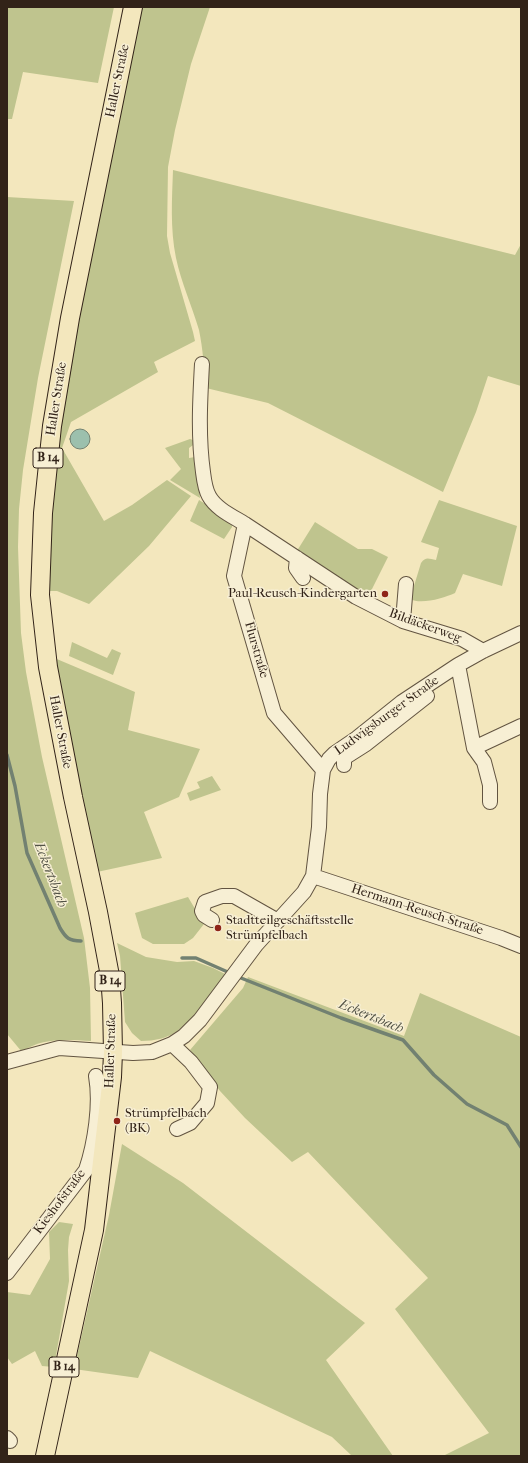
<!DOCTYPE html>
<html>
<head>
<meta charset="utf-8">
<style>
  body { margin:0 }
  #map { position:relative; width:528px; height:1463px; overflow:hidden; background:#f3e7bd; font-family:"IM FELL French Canon",serif }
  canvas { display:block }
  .frame { position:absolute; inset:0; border:8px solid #322318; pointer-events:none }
</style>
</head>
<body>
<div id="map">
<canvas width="528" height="1463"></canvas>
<div class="frame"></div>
</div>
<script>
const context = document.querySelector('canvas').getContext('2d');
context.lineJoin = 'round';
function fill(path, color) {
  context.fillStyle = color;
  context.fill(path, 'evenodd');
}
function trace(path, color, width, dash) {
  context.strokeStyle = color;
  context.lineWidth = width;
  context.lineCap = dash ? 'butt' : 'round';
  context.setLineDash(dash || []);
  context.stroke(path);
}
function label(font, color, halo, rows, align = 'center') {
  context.font = font + ' "IM FELL French Canon",serif';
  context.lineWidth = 3;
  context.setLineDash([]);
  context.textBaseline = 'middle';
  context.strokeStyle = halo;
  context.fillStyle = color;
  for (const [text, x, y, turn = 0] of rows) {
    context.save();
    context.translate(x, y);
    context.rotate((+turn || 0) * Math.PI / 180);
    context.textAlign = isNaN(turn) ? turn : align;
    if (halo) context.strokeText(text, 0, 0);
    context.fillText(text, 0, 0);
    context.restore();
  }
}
fill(new Path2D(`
  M 7,7 L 114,7 L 98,83 L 23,72 L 12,119 L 7,119 Z
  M 141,7 L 210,7 L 191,64 L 175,130 L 168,167 L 167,236 L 170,253 L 193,332 L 195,341 L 154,362 L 158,372 L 71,422 L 62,448 L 104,521 L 132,505 L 167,480 L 191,496 L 149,546 L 89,604 L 57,591 L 47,591 L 47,508 L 77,325 Z
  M 173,170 L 515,255 L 521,244 L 521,386 L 488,376 L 476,412 L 443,492 L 268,403 L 206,388 C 204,368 203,349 199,330 C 192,306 181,282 176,258 C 170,228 172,199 173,170 Z
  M 7,197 L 74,201 L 38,378 L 23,470 L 19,509 L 18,547 L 21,633 L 26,672 L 42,757 L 84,938 L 90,988 L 91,1041 C 68,1040 42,1037 22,1052 L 7,1034 Z
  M 190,439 L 196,441 L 196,443 L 189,448 L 189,458 L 195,457 L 200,498 L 170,480 L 181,469 L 165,448 Z
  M 199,500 L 225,516 L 232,523 L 232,527 L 224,539 L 190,521 Z
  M 439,500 L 517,526 L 502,586 L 463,574 L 455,593 C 444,598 421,605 410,599 L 421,563 C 426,556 429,559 436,560 L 439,548 L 421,542 Z
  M 315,522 L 358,549 L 372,549 L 388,557 L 368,597 L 295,554 Z
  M 72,642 L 107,658 L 112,649 L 121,653 L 113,675 L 69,656 Z
  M 52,657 L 135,692 L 128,730 L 200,749 L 179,797 L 144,812 L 162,858 L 97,872 Z
  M 212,776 L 221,790 L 190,801 L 187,793 L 200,788 L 197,782 Z
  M 188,897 L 204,924 L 193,938 L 184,944 L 153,944 L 142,938 L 135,913 Z
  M 117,943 L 146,957 L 177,962 L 194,961 L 213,968 L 227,975 C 213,993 198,1015 180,1029 C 169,1038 155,1041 141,1041 L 132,1033 L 125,1022 L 120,956 Z
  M 248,977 L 404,1036 L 420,993 L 521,1037 L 521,1456 L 443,1456 L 489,1433 L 395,1309 L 428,1278 L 308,1152 L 292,1162 L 245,1118 L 220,1091 L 190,1050 L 243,988 Z
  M 122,1144 L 183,1183 L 365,1323 L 326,1360 L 393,1456 L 360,1456 L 351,1455 L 332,1437 L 150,1351 L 138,1378 L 74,1369 L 109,1215 Z
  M 59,1222 L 73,1224 L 69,1237 L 68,1250 L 69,1281 L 54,1367 L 42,1366 L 35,1351 L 12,1364 L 7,1357 L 7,1292 L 30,1295 L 50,1259 L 49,1232 Z`), '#bfc48e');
const water = new Path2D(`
  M70 439a10 10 0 1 1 20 0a10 10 0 1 1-20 0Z`);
fill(water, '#9cc0ad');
trace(water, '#728171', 1);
trace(new Path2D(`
  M 7,755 L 15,786 L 27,853 L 60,928 C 66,938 69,941 81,941
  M 182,958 L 196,958 L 230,973
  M 236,976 L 341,1018 L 403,1040 L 434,1075 L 467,1104 L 507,1125 L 521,1147`), '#728171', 3.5);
const minor = new Path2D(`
  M 202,364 C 200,400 198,436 203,472 C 204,480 205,489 209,496 C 216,509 234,517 245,524 L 234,576 L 274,713 L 323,770
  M 245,524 L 356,597 L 403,621 L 462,639 L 483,651
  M 297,558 L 296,568 L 303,578
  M 403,621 L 406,584
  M 458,665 L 474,748 L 484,762 L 490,785 L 490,802
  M 474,748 L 521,726
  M 344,765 L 344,758 L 366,744 L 427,696
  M 313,876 L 501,938 L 521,946
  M 212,920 L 204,915 L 202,911 L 205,902 L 222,896 L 234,896 L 278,921
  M 172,1044 L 191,1062 L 210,1087 L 207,1103 L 190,1123 L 177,1129
  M 7,1062 L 59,1048 L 133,1053 L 152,1052 L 172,1044 L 184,1036 L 200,1020 L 256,945 L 304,892 L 313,876 L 319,827 L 320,794 L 323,770 L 329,759 L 335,753 L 357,738 L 402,702 L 458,665 L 483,651 L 521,633
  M 7,1273 L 86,1170 C 95,1143 101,1104 96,1076
  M 7,1438 L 10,1441`);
const major = new Path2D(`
  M 45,1456 L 94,1230 L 112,1077 L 113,1052 L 112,1003 L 110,976 L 98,912 L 73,797 L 48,667 L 40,595 L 43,513 L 52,426 L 70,318 L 133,7`);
trace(minor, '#625441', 16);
trace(major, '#322318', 20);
trace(minor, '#f7efd4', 14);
trace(major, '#f3e7bd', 18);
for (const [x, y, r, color] of [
  [385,594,4,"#8f2418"],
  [218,928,4,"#8f2418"],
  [117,1121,4,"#8f2418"]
]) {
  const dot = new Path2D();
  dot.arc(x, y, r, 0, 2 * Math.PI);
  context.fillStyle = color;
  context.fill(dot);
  trace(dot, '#f7efd4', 1.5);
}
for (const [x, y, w] of [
  [48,458,30],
  [110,981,30],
  [64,1367,30]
]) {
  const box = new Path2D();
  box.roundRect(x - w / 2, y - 10, w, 20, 3);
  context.fillStyle = '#f7efd4';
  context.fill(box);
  trace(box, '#322318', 1);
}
label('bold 12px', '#322318', null, [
  ["B 14",48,458],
  ["B 14",110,981],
  ["B 14",64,1367]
]);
label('13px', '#322318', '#f7efd4', [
  ["Haller Straße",118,81,-78],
  ["Haller Straße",57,399,-81],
  ["Bildäckerweg",425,626,20],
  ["Flurstraße",256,650,74],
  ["Ludwigsburger Straße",387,716,-36],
  ["Haller Straße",60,732,79],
  ["Hermann-Reusch-Straße",417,910,18],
  ["Haller Straße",111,1051,-88],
  ["Kieshofstraße",60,1202,-53]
]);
label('13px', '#322318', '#f7efd4', [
  ["Paul-Reusch-Kindergarten",377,594,"right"],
  ["Stadtteilgeschäftsstelle",226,921],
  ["Strümpfelbach",226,936],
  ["Strümpfelbach",125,1114],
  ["(BK)",125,1129]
], 'left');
label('italic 14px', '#525245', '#f7efd4', [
  ["Eckertsbach",50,875,69],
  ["Eckertsbach",371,1017,22]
]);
</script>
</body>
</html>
